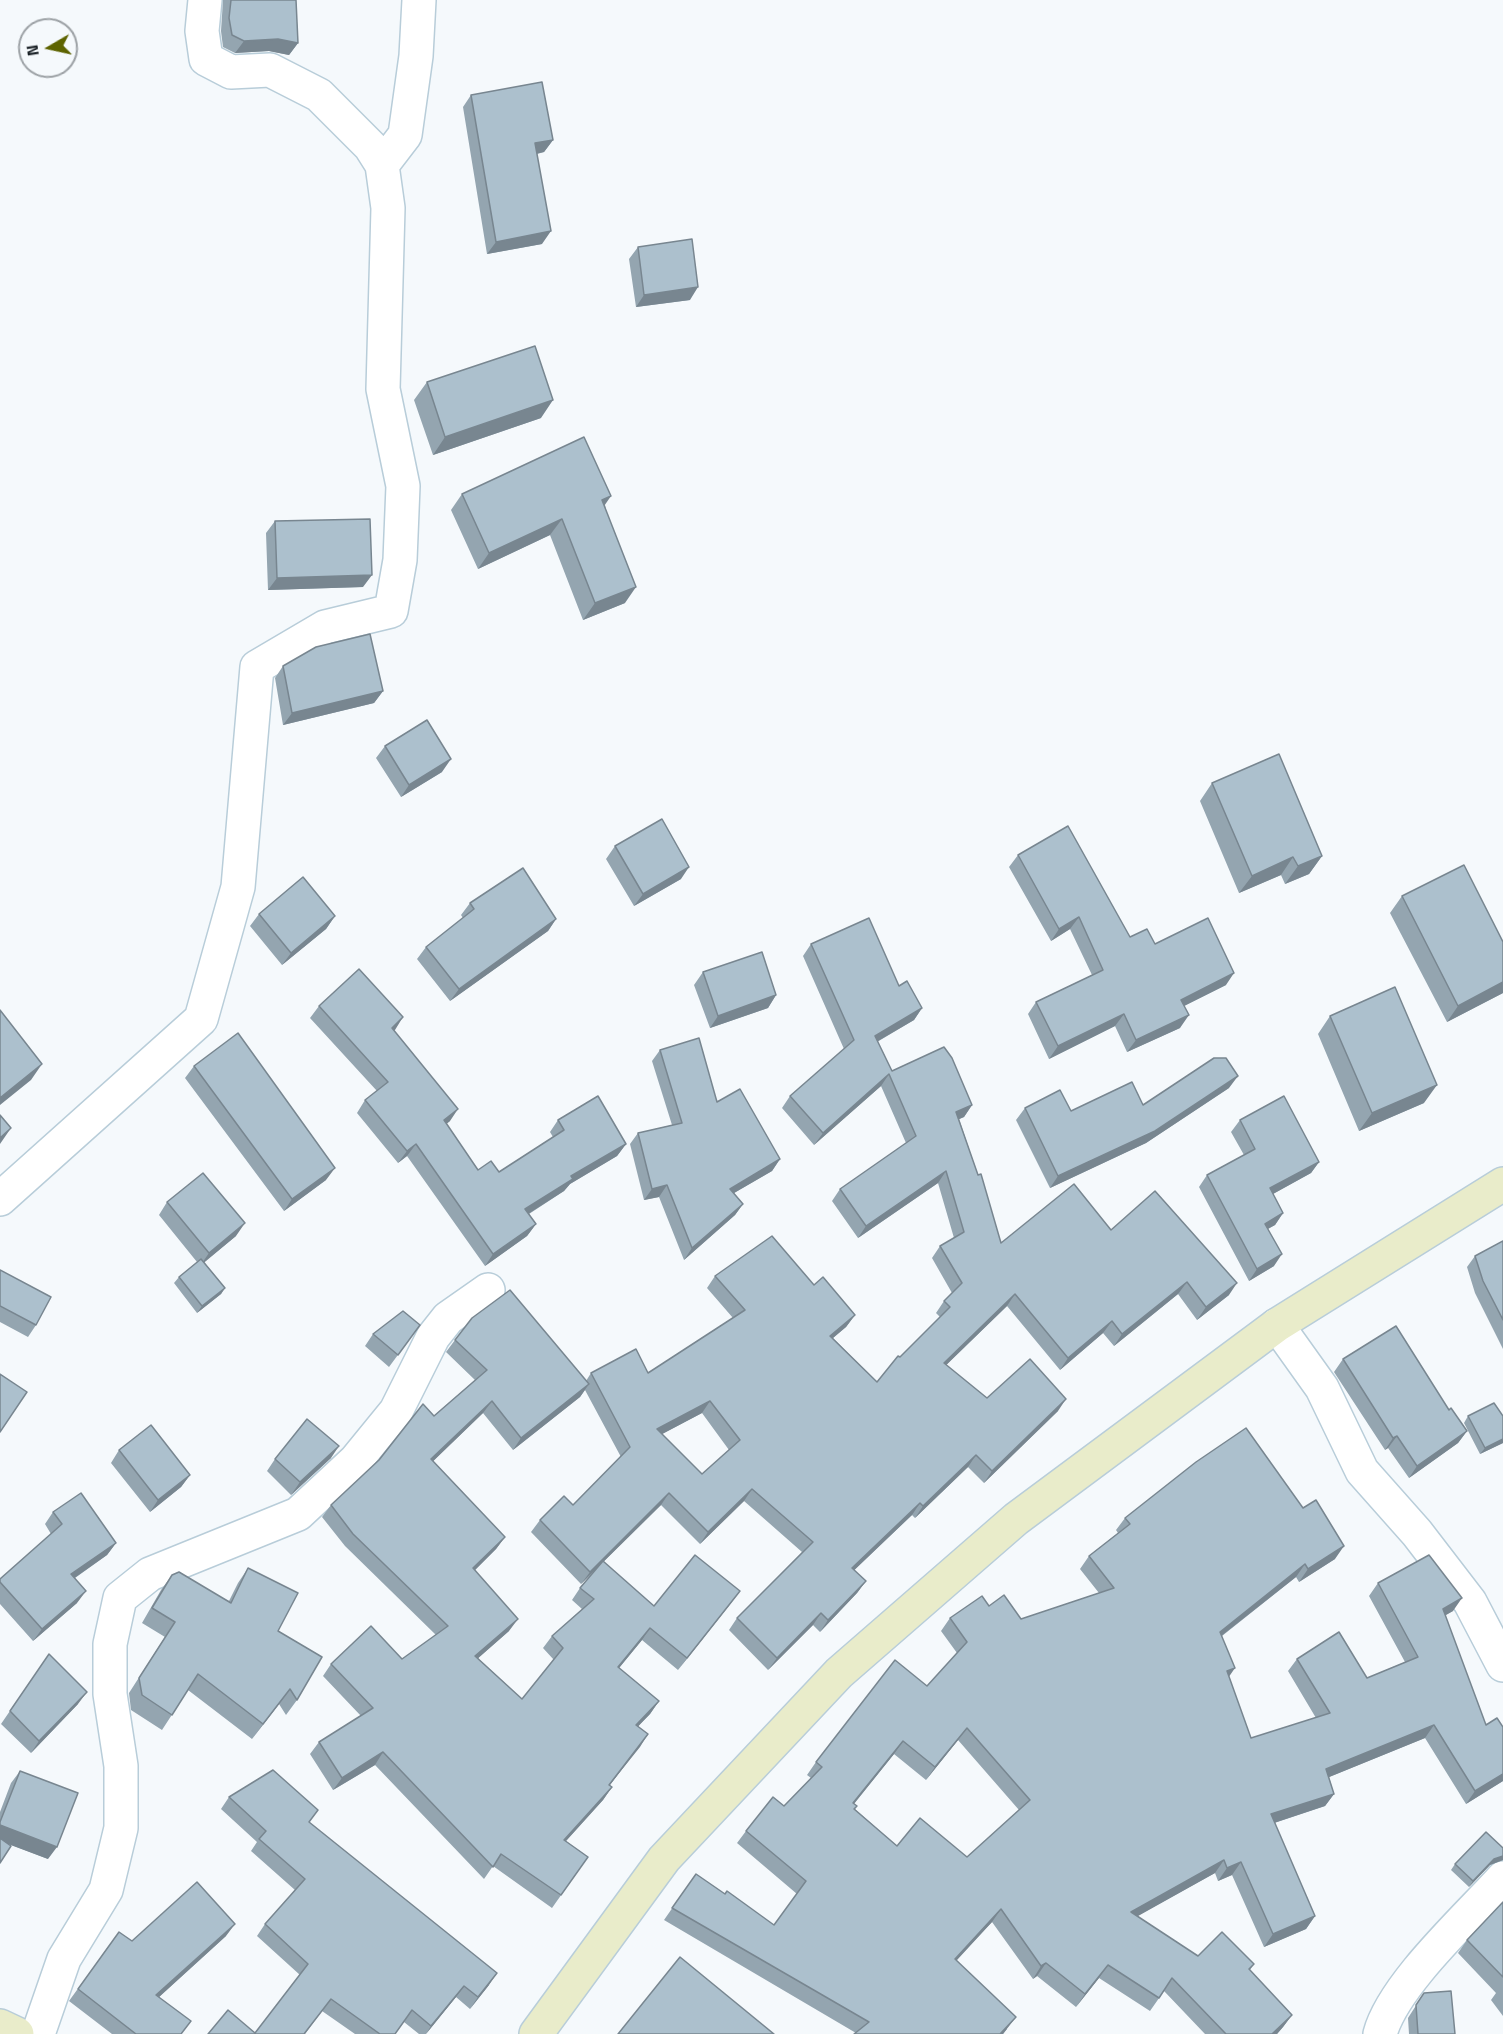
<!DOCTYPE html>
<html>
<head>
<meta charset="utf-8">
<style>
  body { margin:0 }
  #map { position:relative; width:1503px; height:2034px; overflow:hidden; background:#f5f9fc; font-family:"Titillium Web",sans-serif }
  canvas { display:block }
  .north { position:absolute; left:18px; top:18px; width:60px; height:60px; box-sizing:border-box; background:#f5f9fc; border:2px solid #9da2a6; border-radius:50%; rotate:261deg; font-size:16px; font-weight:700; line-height:24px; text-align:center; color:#181f24 }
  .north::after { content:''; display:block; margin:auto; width:21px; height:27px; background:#5d6300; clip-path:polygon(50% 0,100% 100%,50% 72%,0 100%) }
</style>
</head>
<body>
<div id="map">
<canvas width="1503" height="2034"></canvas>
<div class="north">N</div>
</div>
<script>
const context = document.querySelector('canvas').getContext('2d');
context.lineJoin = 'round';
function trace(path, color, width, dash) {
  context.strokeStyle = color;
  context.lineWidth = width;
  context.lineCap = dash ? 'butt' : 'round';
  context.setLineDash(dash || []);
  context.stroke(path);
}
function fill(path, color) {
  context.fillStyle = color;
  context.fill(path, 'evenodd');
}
const street = new Path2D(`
  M 382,165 L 405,135 L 416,56 L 419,0
  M 0,1199 L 201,1019 L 238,887 L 257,667 L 325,627 L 391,611 L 400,560 L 403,486 L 383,389 L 388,208 L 382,165 L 370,146 L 319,95 L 270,70 L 231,72 L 206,59 L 202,31 L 205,0
  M 1277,1325 L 1322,1388 L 1362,1471 L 1417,1533 L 1470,1602 L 1503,1665
  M 38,2034 L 64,1959 L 106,1890 L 121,1828 L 121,1766 L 110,1694 L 110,1644 L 120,1598 L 150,1574 L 298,1514 L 356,1460 L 396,1411 L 433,1337 L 448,1318 L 488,1290
  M 1380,2034 C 1393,1985 1468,1917 1503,1878`);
const secondary = new Path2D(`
  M 0,2026 L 17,2034
  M 536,2034 L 664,1859 L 839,1673 L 1016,1519 L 1277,1325 L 1503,1184`);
trace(street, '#b8cdd9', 36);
trace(secondary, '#b8cdd9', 36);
trace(street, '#fff', 33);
trace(secondary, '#e9ecca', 33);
fill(new Path2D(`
  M 223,0 L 296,0 L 298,43 L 289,55 L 269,51 L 235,53 L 223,47 L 221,31 Z
  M 471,95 L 553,140 L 544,152 L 537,154 L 542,244 L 487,254 L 463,107 Z
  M 638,247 L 690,300 L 636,307 L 629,259 Z
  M 427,382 L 541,418 L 433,455 L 414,400 Z
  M 462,494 L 605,505 L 625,603 L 583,620 L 550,535 L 478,569 L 451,510 Z
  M 275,521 L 363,587 L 268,590 L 266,533 Z
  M 283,666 L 383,691 L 374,703 L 283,725 L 275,678 Z
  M 385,746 L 442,772 L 401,797 L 376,758 Z
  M 1212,783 L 1322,856 L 1309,874 L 1285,884 L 1281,875 L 1239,893 L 1200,801 Z
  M 615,846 L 681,879 L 634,906 L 606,859 Z
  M 1018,855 L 1130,937 L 1155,944 L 1226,985 L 1184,1006 L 1180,1028 L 1127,1052 L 1115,1026 L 1049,1059 L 1028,1014 L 1036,1002 L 1092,975 L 1070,929 L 1051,941 L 1009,867 Z
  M 1402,896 L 1503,942 L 1503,993 L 1447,1022 L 1390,913 Z
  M 470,903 L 556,919 L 548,931 L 450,1001 L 417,959 L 426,947 L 463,918 L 461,915 Z
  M 259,914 L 335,916 L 326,929 L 282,965 L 250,926 Z
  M 811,944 L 899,986 L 922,1008 L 914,1020 L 877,1042 L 892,1071 L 972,1105 L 964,1117 L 959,1119 L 1001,1243 L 1111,1230 L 1229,1295 L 1197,1320 L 1178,1294 L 1114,1346 L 1103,1333 L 1060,1370 L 1007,1306 L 946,1365 L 987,1398 L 1058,1411 L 984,1483 L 968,1467 L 915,1518 L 912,1515 L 854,1570 L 866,1581 L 857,1593 L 820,1632 L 813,1625 L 768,1670 L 729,1630 L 737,1618 L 802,1552 L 744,1501 L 700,1544 L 661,1505 L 603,1562 L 654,1606 L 731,1603 L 678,1670 L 642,1640 L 619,1668 L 659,1701 L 650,1714 L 638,1726 L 648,1734 L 610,1785 L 612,1787 L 603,1800 L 566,1841 L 588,1857 L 552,1908 L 493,1866 L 484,1879 L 375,1765 L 333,1790 L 310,1754 L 319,1742 L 361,1716 L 323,1676 L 331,1664 L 402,1659 L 436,1635 L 345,1546 L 322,1517 L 331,1505 L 475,1380 L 446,1352 L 455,1340 L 586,1381 L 591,1373 L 648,1373 L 733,1318 L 707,1288 L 715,1276 L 814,1285 L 855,1315 L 846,1327 L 833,1338 L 877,1382 L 940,1317 L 936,1313 L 944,1301 L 952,1293 L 932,1258 L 940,1246 L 954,1238 L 938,1183 L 858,1238 L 832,1201 L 840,1189 L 906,1143 L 881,1086 L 814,1145 L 782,1108 L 790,1096 L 844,1049 L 803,956 ZM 585,1390 L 621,1457 L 573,1505 L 540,1520 L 531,1532 L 581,1584 L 596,1569 L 580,1588 L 572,1600 L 582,1609 L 552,1636 L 543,1648 L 554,1660 L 522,1699 L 478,1658 L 509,1631 L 475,1570 L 496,1549 L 505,1537 L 433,1461 L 483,1413 L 513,1450 L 580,1397 ZM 702,1413 L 729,1450 L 702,1474 L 662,1434 Z
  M 703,972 L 776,995 L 768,1008 L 710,1028 L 694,985 Z
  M 319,1006 L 394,1030 L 450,1121 L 446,1124 L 478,1170 L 499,1172 L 553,1137 L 550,1132 L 558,1120 L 626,1144 L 617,1156 L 570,1184 L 564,1191 L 529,1214 L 536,1224 L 527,1236 L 485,1266 L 407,1156 L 398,1163 L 357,1113 L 365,1100 L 377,1091 L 310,1018 Z
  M 1330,1016 L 1424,1103 L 1359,1131 L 1318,1034 Z
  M 660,1050 L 780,1159 L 772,1171 L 734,1193 L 743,1204 L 735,1215 L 684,1260 L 659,1197 L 644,1200 L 630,1144 L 638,1133 L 672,1125 L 652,1061 Z
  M 194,1066 L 326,1180 L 284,1211 L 185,1078 Z
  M 1229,1088 L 1146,1143 L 1050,1188 L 1016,1120 L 1025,1108 L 1071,1111 L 1143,1105 Z
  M 1240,1120 L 1319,1162 L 1311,1173 L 1273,1194 L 1283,1213 L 1275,1225 L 1268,1229 L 1274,1266 L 1249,1281 L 1199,1187 L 1207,1175 L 1244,1155 L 1231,1132 Z
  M 167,1202 L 236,1236 L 204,1262 L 225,1288 L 221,1294 L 197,1313 L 174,1283 L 179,1277 L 197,1262 L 159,1215 Z
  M 1503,1241 L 1503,1349 L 1475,1293 L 1467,1267 L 1475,1256 Z
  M 0,1270 L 36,1325 L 28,1337 L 0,1322 Z
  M 420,1325 L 389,1367 L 365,1346 L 373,1334 Z
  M 1343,1359 L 1449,1410 L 1467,1431 L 1458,1443 L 1409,1478 L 1388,1448 L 1385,1450 L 1334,1372 Z
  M 1468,1416 L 1503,1443 L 1480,1454 L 1464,1423 Z
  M 119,1450 L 190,1475 L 181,1487 L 150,1512 L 111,1463 Z
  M 331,1458 L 291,1495 L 267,1471 L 275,1459 Z
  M 53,1512 L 116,1543 L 107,1555 L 75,1578 L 77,1603 L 33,1641 L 0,1604 L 0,1579 L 51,1534 L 45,1524 Z
  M 1125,1518 L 1335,1559 L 1299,1582 L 1296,1577 L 1222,1636 L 1229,1677 L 1251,1738 L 1316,1718 L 1288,1671 L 1297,1659 L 1367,1678 L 1405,1662 L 1369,1596 L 1378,1583 L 1453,1611 L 1445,1615 L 1503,1781 L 1466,1804 L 1425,1738 L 1329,1777 L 1334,1794 L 1325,1806 L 1274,1823 L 1315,1916 L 1306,1929 L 1264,1947 L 1232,1875 L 1218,1881 L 1215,1873 L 1137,1916 L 1198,1956 L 1254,1964 L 1250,1970 L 1292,2015 L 1283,2027 L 1277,2034 L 1205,2034 L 1164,1991 L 1150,2011 L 1099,1978 L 1076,2007 L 1037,1976 L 1033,1979 L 992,1922 L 956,1960 L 1007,2029 L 1003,2034 L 854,2034 L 856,2033 L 664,1920 L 696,1874 L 725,1894 L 774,1925 L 797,1894 L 737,1843 L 746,1831 L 784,1806 L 811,1778 L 807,1775 L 816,1762 L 927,1686 L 957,1653 L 941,1631 L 950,1618 L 989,1606 L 1021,1619 L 1099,1593 L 1080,1569 L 1089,1556 L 1118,1533 L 1116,1530 ZM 958,1740 L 1019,1810 L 967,1857 L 897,1846 L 855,1809 L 857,1806 L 854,1804 L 894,1754 L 926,1780 Z
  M 248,1568 L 278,1631 L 297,1700 L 286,1715 L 279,1704 L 252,1739 L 188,1690 L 162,1730 L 131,1710 L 129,1693 L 165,1637 L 142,1623 L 161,1590 L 172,1575 L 229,1601 L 238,1583 Z
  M 49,1654 L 78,1704 L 31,1753 L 1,1724 Z
  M 20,1771 L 48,1859 L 9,1844 L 0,1863 L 0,1812 L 11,1783 Z
  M 229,1797 L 309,1822 L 489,1985 L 470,2009 L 456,1997 L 426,2034 L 419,2034 L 404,2022 L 395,2034 L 355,2034 L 322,2011 L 305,2034 L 208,2034 L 255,2033 L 300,1975 L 257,1936 L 265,1924 L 295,1890 L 251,1851 L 257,1842 L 221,1809 Z
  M 1503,1848 L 1503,1860 L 1490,1865 L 1469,1887 L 1451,1870 L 1455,1864 Z
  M 1503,1902 L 1503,2016 L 1491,2000 L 1496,1993 L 1458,1953 L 1467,1940 Z
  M 119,1932 L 132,1941 L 226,1936 L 159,1997 L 181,2034 L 112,2034 L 69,2001 Z
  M 1424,1993 L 1455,2034 L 1409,2034 L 1408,2018 Z`), '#94a5b0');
fill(new Path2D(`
  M 278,39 L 298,43 L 289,55 L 269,51 L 235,53 L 244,41 Z
  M 553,140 L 544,152 L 526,156 L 535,143 Z
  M 551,231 L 542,244 L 487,254 L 496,242 Z
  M 698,287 L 690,300 L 636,307 L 644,295 Z
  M 553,400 L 541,418 L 433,455 L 445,437 Z
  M 611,496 L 600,512 L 602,500 Z
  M 562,519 L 550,535 L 478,569 L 489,553 Z
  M 372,575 L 363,587 L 268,590 L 277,578 Z
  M 636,587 L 625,603 L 583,620 L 595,603 Z
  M 383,691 L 374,703 L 283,725 L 292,713 Z
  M 451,759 L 442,772 L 401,797 L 409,785 Z
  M 1322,856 L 1309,874 L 1285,884 L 1298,866 Z
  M 1293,857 L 1281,875 L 1239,893 L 1252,876 Z
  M 689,867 L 681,879 L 634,906 L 643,894 Z
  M 335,916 L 326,929 L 282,965 L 291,953 Z
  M 1079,917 L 1070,929 L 1051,941 L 1059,929 Z
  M 556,919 L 548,931 L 450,1001 L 459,989 Z
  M 1234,973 L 1226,985 L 1172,1012 L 1181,1000 Z
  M 1503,982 L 1503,993 L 1447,1022 L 1458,1006 Z
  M 776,995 L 768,1008 L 710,1028 L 718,1016 Z
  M 922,1008 L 914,1020 L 866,1048 L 875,1036 Z
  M 1124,1014 L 1115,1026 L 1049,1059 L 1058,1046 Z
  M 1189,1015 L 1180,1028 L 1127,1052 L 1136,1040 Z
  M 403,1017 L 395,1030 L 383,1040 L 392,1028 Z
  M 42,1064 L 31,1080 L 0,1105 L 0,1098 Z
  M 889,1074 L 881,1086 L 814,1145 L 823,1133 Z
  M 1238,1076 L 1229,1088 L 1146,1143 L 1050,1188 L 1058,1176 Z
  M 1437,1085 L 1424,1103 L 1359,1131 L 1372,1113 Z
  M 972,1105 L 964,1117 L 948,1124 L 956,1112 Z
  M 458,1109 L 450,1121 L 435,1133 L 444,1120 Z
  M 11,1128 L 0,1144 L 0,1138 Z
  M 416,1144 L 407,1156 L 398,1163 L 407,1151 Z
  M 626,1144 L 617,1156 L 570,1184 L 564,1191 L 517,1221 L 525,1209 L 571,1176 Z
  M 780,1159 L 772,1171 L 722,1200 L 730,1189 Z
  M 1319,1162 L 1311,1173 L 1262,1200 L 1270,1188 Z
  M 335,1168 L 326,1180 L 284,1211 L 292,1199 Z
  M 946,1171 L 938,1183 L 858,1238 L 866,1226 Z
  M 667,1185 L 659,1197 L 644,1200 L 652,1189 Z
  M 743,1204 L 735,1215 L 684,1260 L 692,1248 Z
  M 1283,1213 L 1275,1225 L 1256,1235 L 1265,1224 Z
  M 245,1223 L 236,1236 L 200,1266 L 209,1253 Z
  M 536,1224 L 527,1236 L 485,1266 L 493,1254 Z
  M 1282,1254 L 1274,1266 L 1249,1281 L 1257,1269 Z
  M 1187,1282 L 1178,1294 L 1114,1346 L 1122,1334 Z
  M 1237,1283 L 1229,1295 L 1197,1320 L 1206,1307 Z
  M 225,1288 L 221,1294 L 197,1313 L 202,1306 Z
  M 1015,1294 L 1007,1306 L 936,1375 L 944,1363 Z
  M 855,1315 L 846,1327 L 821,1348 L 830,1336 Z
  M 1112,1321 L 1103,1333 L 1060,1370 L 1068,1358 Z
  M 589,1384 L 580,1397 L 513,1450 L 521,1438 Z
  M 1066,1399 L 1058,1411 L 984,1483 L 992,1471 Z
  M 492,1401 L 483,1413 L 423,1471 L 431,1459 Z
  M 710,1401 L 702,1413 L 649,1441 L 657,1429 Z
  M 1467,1431 L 1458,1443 L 1409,1478 L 1417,1466 Z
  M 1397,1436 L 1388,1448 L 1385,1450 L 1393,1438 Z
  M 1503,1439 L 1503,1443 L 1480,1454 L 1485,1448 Z
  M 339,1446 L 331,1458 L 291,1495 L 300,1482 Z
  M 976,1455 L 968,1467 L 915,1518 L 923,1506 Z
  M 190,1475 L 181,1487 L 150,1512 L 158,1500 Z
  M 752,1489 L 744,1501 L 700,1544 L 708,1532 Z
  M 669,1493 L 661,1505 L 581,1584 L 590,1572 Z
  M 920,1503 L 912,1515 L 844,1580 L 852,1568 Z
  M 505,1537 L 496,1549 L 465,1580 L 473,1568 Z
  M 116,1543 L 107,1555 L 63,1586 L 71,1574 Z
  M 1344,1546 L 1335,1559 L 1299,1582 L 1308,1569 Z
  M 1305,1564 L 1296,1577 L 1211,1644 L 1220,1632 Z
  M 866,1581 L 857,1593 L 820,1632 L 828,1620 Z
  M 86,1591 L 77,1603 L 33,1641 L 42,1629 Z
  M 740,1591 L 731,1603 L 678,1670 L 687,1658 Z
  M 1462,1598 L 1453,1611 L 1434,1622 L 1443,1609 Z
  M 821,1613 L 813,1625 L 768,1670 L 777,1658 Z
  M 518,1619 L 509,1631 L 467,1668 L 475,1656 Z
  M 650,1628 L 642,1640 L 610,1679 L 618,1667 Z
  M 1235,1668 L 1226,1681 L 1227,1671 Z
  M 290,1689 L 279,1704 L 252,1739 L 263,1724 Z
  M 87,1692 L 78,1704 L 31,1753 L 39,1741 Z
  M 659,1701 L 650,1714 L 628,1737 L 636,1725 Z
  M 1434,1725 L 1425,1738 L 1317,1782 L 1326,1769 Z
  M 967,1728 L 958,1740 L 926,1780 L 935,1767 Z
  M 648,1734 L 640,1747 L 600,1797 L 609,1785 Z
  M 903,1741 L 894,1754 L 844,1816 L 853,1803 Z
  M 383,1752 L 375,1765 L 333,1790 L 342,1778 Z
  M 1503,1774 L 1503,1781 L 1466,1804 L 1475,1791 Z
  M 612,1787 L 603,1800 L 556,1852 L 564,1840 Z
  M 1334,1794 L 1325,1806 L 1262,1827 L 1271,1814 Z
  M 0,1825 L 57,1847 L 48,1859 L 0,1841 Z
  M 1503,1856 L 1503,1860 L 1490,1865 L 1469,1887 L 1473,1881 L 1494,1859 Z
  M 1224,1860 L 1215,1873 L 1122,1925 L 1131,1912 Z
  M 1241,1862 L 1232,1875 L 1218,1881 L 1227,1868 Z
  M 1001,1909 L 992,1922 L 946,1972 L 955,1959 Z
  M 1315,1916 L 1306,1929 L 1264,1947 L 1273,1934 Z
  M 235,1924 L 226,1936 L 147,2008 L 156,1995 Z
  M 1046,1963 L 1037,1976 L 1033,1979 L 1041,1966 Z
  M 1108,1965 L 1099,1978 L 1076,2007 L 1085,1994 Z
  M 497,1973 L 489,1985 L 470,2009 L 478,1997 Z
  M 464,1986 L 456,1997 L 426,2034 L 431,2026 Z
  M 1292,2015 L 1283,2027 L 1277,2034 L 1272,2034 Z
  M 1016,2017 L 1003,2034 L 1000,2034 Z`), '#788690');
const building = new Path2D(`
  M 231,0 L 296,0 L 298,43 L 278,39 L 244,41 L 232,35 L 229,18 Z
  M 542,82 L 553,140 L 535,143 L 551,231 L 496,242 L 471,95 Z
  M 692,239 L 698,287 L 644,295 L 638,247 Z
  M 535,346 L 553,400 L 445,437 L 427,382 Z
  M 584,437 L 611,496 L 602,500 L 636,587 L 595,603 L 562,519 L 489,553 L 462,494 Z
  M 370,519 L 372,575 L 277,578 L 275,521 Z
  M 370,634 L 383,691 L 292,713 L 283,666 L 316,647 Z
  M 427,720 L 451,759 L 409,785 L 385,746 Z
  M 1279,754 L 1322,856 L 1298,866 L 1293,857 L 1252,876 L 1212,783 Z
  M 662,819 L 689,867 L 643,894 L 615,846 Z
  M 1068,826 L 1130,937 L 1147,929 L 1155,944 L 1208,918 L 1234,973 L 1181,1000 L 1189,1015 L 1136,1040 L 1124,1014 L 1058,1046 L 1036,1002 L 1103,970 L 1079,917 L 1059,929 L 1018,855 Z
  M 1464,865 L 1503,942 L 1503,982 L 1458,1006 L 1402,896 Z
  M 523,868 L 556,919 L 459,989 L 426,947 L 474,909 L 470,903 Z
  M 303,877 L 335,916 L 291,953 L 259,914 Z
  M 869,918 L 899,986 L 907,981 L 922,1008 L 875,1036 L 892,1071 L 944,1047 L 952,1058 L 972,1105 L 956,1112 L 978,1175 L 981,1174 L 1001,1243 L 1074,1184 L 1111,1230 L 1155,1191 L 1237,1283 L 1206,1307 L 1187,1282 L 1122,1334 L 1112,1321 L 1068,1358 L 1015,1294 L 944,1363 L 987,1398 L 1030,1359 L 1066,1399 L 992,1471 L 976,1455 L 923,1506 L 920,1503 L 852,1568 L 866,1581 L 828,1620 L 821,1613 L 777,1658 L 737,1618 L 813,1542 L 752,1489 L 708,1532 L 669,1493 L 590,1572 L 540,1520 L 564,1496 L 573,1505 L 630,1447 L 591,1373 L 636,1349 L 648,1373 L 745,1310 L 715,1276 L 772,1236 L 814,1285 L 823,1277 L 855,1315 L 830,1336 L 877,1382 L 898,1356 L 900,1357 L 950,1307 L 944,1301 L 962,1283 L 940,1246 L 964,1232 L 946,1171 L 866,1226 L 840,1189 L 916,1136 L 889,1074 L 823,1133 L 790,1096 L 854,1040 L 811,944 ZM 710,1401 L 740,1440 L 702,1474 L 657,1429 Z
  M 762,952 L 776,995 L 718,1016 L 703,972 Z
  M 359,969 L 403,1017 L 392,1028 L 458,1109 L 444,1120 L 478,1170 L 491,1161 L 499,1172 L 564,1130 L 558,1120 L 598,1096 L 626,1144 L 571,1176 L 573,1179 L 525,1209 L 536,1224 L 493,1254 L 416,1144 L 407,1151 L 365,1100 L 388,1082 L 319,1006 Z
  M 1395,987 L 1437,1085 L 1372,1113 L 1330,1016 Z
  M 0,1010 L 42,1064 L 0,1098 Z
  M 238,1033 L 335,1168 L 292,1199 L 194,1066 Z
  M 699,1038 L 717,1102 L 740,1089 L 780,1159 L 730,1189 L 743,1204 L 692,1248 L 667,1185 L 652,1189 L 638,1133 L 682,1123 L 660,1050 Z
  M 1214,1058 L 1226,1058 L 1238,1076 L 1155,1131 L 1058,1176 L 1025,1108 L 1060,1090 L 1071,1111 L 1132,1082 L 1143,1105 Z
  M 1284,1096 L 1319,1162 L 1270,1188 L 1283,1213 L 1265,1224 L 1282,1254 L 1257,1269 L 1207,1175 L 1255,1149 L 1240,1120 Z
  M 0,1115 L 11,1128 L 0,1138 Z
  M 203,1173 L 245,1223 L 209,1253 L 167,1202 Z
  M 1503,1241 L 1503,1320 L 1483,1281 L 1475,1256 Z
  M 201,1259 L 225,1288 L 202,1306 L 179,1277 Z
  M 0,1270 L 51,1297 L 36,1325 L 0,1306 Z
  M 510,1290 L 589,1384 L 521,1438 L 492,1401 L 431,1459 L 505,1537 L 473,1568 L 518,1619 L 475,1656 L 522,1699 L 563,1648 L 552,1636 L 594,1599 L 580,1588 L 603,1561 L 654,1606 L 695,1555 L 740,1591 L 687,1658 L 650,1628 L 618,1667 L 659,1701 L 636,1725 L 648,1734 L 609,1785 L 612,1787 L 564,1840 L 588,1857 L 561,1895 L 501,1854 L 493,1867 L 383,1752 L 342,1778 L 319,1742 L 373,1708 L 331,1664 L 371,1626 L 402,1659 L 448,1626 L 353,1534 L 331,1505 L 379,1460 L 423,1404 L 434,1416 L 487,1370 L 455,1340 L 472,1318 Z
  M 403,1311 L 420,1325 L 398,1355 L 373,1334 Z
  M 1396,1326 L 1449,1410 L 1451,1408 L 1467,1431 L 1417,1466 L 1397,1436 L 1393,1438 L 1343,1359 Z
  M 0,1374 L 27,1392 L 0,1432 Z
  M 1494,1403 L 1503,1416 L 1503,1439 L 1485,1448 L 1468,1416 Z
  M 307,1419 L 339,1446 L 300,1482 L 275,1459 Z
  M 151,1425 L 190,1475 L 158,1500 L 119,1450 Z
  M 1246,1428 L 1303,1508 L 1316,1500 L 1344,1546 L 1308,1569 L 1305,1564 L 1220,1632 L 1235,1668 L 1227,1671 L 1251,1738 L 1330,1713 L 1297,1659 L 1339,1632 L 1367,1678 L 1418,1657 L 1378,1583 L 1429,1555 L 1462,1598 L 1443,1609 L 1486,1725 L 1497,1718 L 1503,1727 L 1503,1774 L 1475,1791 L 1434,1725 L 1326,1769 L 1334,1794 L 1271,1814 L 1315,1916 L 1273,1934 L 1241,1862 L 1227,1868 L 1224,1860 L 1131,1912 L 1198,1956 L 1222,1932 L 1254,1964 L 1249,1969 L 1292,2015 L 1272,2034 L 1226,2034 L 1172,1978 L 1159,1998 L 1108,1965 L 1085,1994 L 1046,1963 L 1041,1966 L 1001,1909 L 955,1959 L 1016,2017 L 1000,2034 L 854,2034 L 869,2022 L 672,1908 L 696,1874 L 725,1894 L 727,1891 L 774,1925 L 806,1881 L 746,1831 L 773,1797 L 784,1806 L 822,1767 L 816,1762 L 895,1660 L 927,1686 L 967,1642 L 950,1618 L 982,1596 L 989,1606 L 1004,1595 L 1021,1619 L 1114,1588 L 1089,1556 L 1130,1524 L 1125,1518 L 1196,1462 ZM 967,1728 L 1030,1800 L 967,1857 L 920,1818 L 897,1846 L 854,1809 L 857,1806 L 853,1803 L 903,1741 L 935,1767 Z
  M 81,1493 L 116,1543 L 71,1574 L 86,1591 L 42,1629 L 0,1582 L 0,1579 L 62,1524 L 53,1512 Z
  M 248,1568 L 298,1593 L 278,1631 L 322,1657 L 297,1700 L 290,1689 L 263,1724 L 198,1674 L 172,1715 L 142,1695 L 139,1678 L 175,1622 L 152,1608 L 172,1575 L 179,1572 L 231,1603 Z
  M 49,1654 L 87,1692 L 39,1741 L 10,1711 Z
  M 273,1770 L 318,1810 L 309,1822 L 497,1973 L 478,1997 L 464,1986 L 431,2026 L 412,2010 L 395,2034 L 380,2034 L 331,1999 L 304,2034 L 208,2034 L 228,2010 L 255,2033 L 308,1964 L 265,1924 L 305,1879 L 259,1839 L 266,1831 L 229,1797 Z
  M 20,1771 L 78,1793 L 57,1847 L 0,1825 L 0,1822 Z
  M 1486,1832 L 1503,1848 L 1503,1856 L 1494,1859 L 1473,1881 L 1455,1864 Z
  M 0,1838 L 11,1846 L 0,1863 Z
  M 197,1882 L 235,1924 L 156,1995 L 191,2021 L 181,2034 L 136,2034 L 78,1989 L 119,1932 L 132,1941 Z
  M 1503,1902 L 1503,1977 L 1467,1940 Z
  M 680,1957 L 774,2034 L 618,2034 Z
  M 1451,1991 L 1455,2034 L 1418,2034 L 1416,2005 L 1424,1993 Z`);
fill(building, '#acc0cd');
trace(building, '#788690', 1.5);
</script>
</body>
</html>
